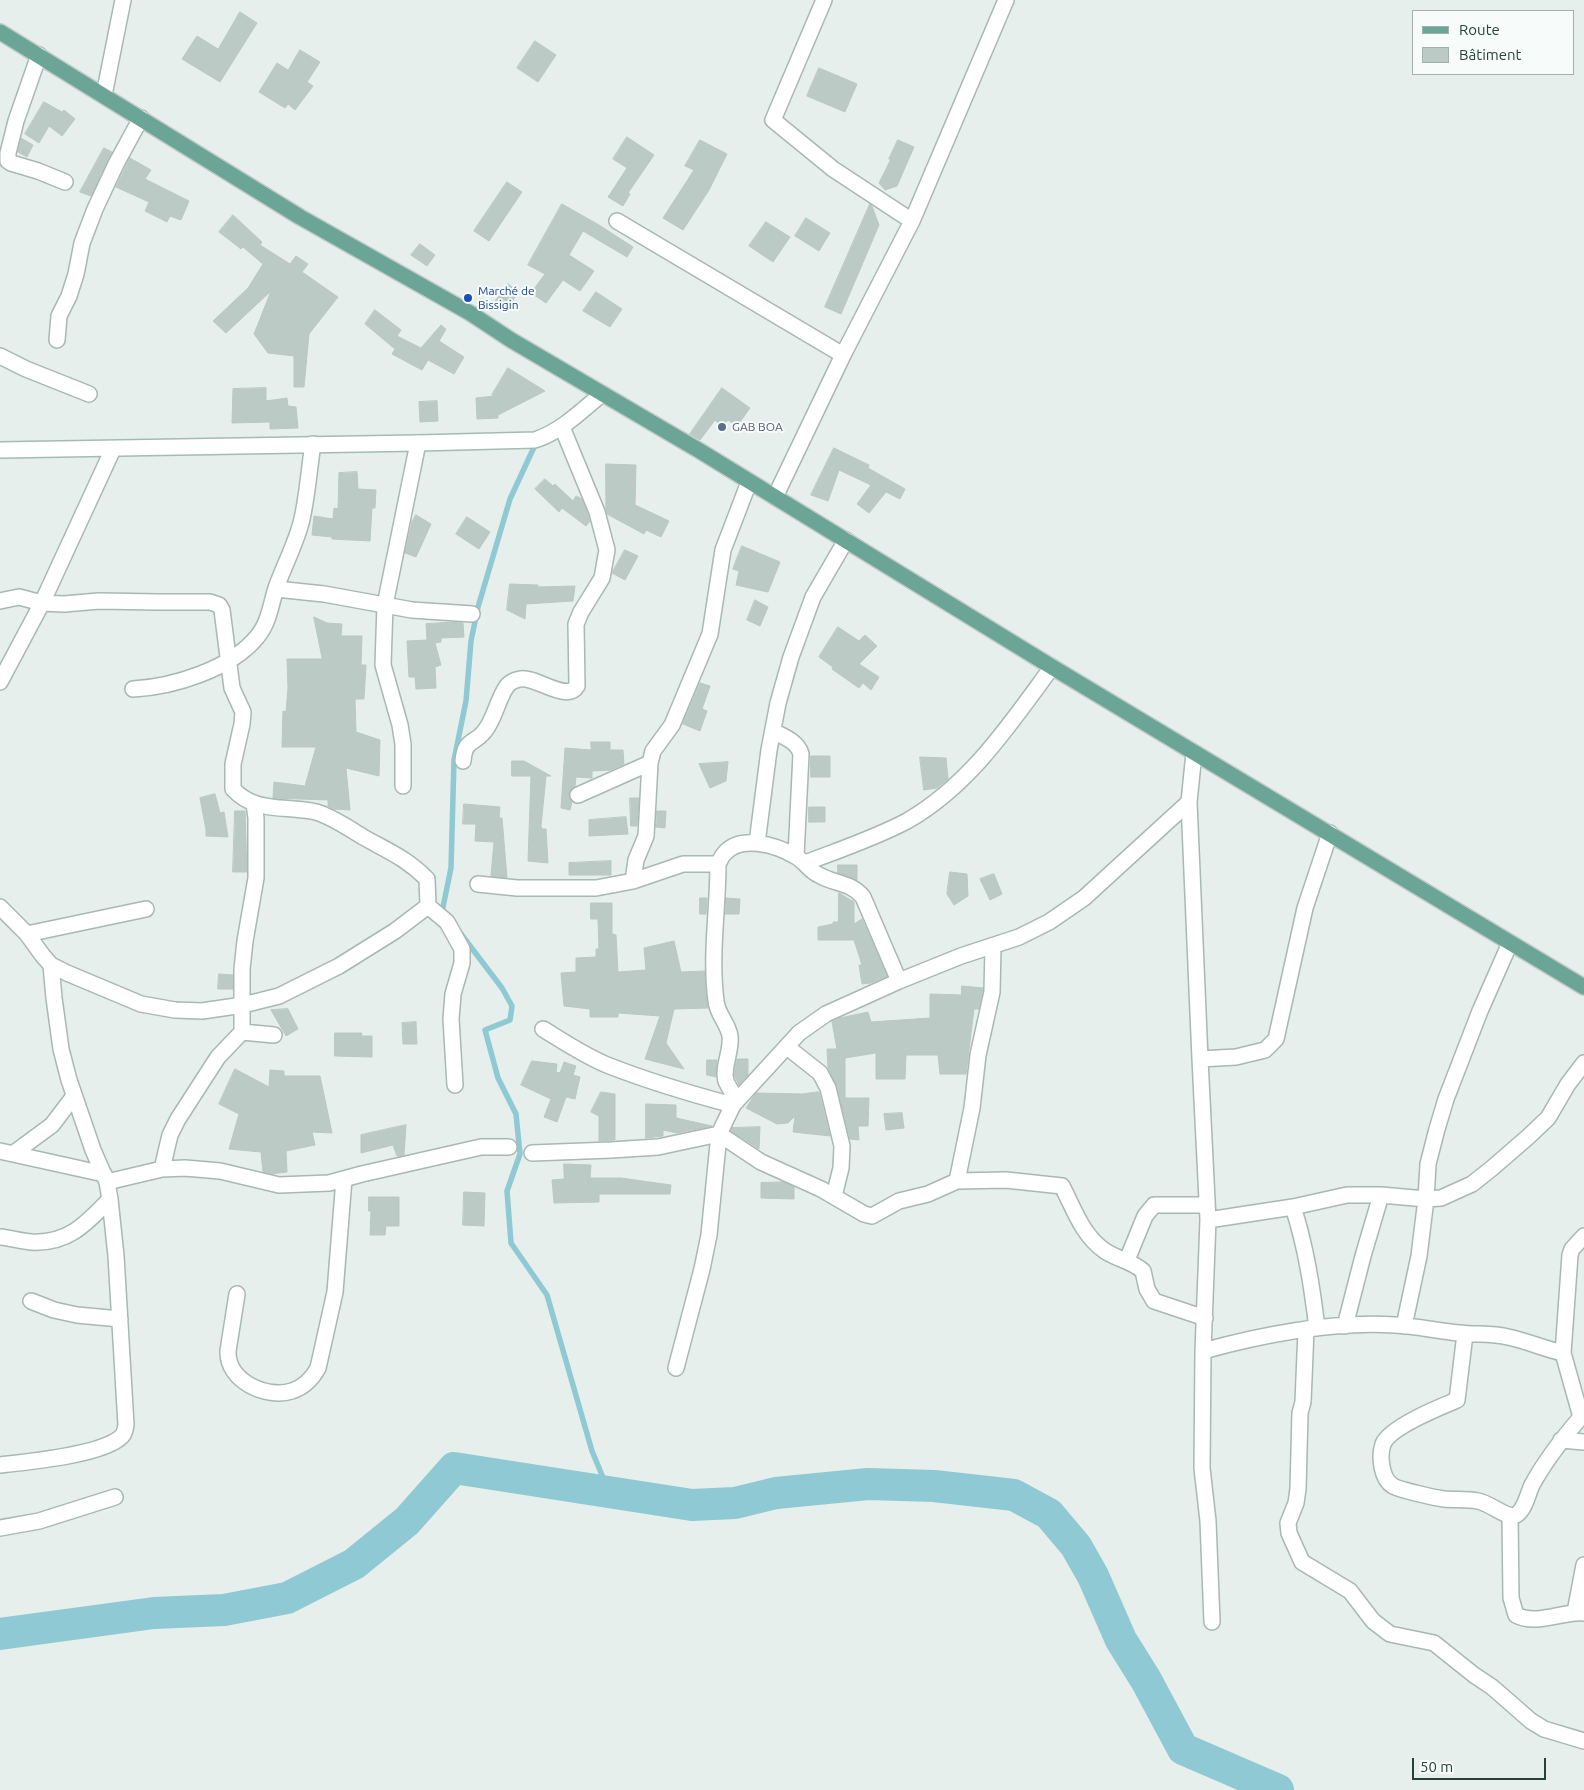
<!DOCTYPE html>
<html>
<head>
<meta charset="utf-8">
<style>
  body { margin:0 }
  #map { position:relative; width:1584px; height:1790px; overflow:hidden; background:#e6efeb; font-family:Ubuntu,sans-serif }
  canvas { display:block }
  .legend { position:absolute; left:1412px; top:10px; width:162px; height:65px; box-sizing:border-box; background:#f7fbf9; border:1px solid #a3b1ad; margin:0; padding:6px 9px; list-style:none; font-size:15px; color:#24423a }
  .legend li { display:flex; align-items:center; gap:10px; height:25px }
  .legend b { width:25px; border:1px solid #a3b1ad }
  .scale { position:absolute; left:1412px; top:1758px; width:134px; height:22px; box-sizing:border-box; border:2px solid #24423a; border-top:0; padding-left:6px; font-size:15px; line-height:18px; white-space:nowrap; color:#24423a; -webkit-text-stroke:4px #f7fbf9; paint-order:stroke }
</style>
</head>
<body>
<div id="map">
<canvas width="1584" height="1790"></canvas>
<ul class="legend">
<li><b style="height:6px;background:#6aa596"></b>Route</li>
<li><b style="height:14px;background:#bbcac4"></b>Bâtiment</li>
</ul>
<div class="scale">50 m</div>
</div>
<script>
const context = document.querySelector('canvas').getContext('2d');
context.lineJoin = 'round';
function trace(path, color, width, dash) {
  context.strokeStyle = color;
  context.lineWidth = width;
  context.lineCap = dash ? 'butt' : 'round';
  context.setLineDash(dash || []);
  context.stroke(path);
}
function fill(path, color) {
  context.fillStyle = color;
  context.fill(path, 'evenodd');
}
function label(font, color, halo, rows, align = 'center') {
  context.font = font + ' Ubuntu,sans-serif';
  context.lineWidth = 4;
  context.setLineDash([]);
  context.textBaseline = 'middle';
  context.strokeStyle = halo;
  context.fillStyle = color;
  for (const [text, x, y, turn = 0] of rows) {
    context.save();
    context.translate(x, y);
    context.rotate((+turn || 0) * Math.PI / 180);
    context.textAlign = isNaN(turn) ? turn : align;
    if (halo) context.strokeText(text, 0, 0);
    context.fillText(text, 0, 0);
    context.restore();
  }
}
trace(new Path2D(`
  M 443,914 L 442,912 L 451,868 L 454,760 L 466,701 L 471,641 L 478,607 L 510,499 L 535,445
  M 461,934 L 502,988 L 512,1006 L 510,1020 L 485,1030 L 498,1078 L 516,1114 L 520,1154 L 507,1191 L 511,1243 L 547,1295 L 592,1451 L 609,1492`), '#8ec9d4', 5.5);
trace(new Path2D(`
  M 0,1634 L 154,1613 L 224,1610 L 287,1598 L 354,1564 L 407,1521 L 454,1468 L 692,1505 L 735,1503 L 776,1493 L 868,1484 L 934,1486 L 1014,1495 L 1049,1514 L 1076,1546 L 1093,1576 L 1121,1640 L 1146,1680 L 1183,1749 L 1278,1790`), '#8ec9d4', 32);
const building = new Path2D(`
  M 240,12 L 257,23 L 220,82 L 182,59 L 197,36 L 218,49 Z
  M 535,41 L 556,55 L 538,82 L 517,68 Z
  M 300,50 L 320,62 L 307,82 L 313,86 L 295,110 L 288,104 L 285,108 L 259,92 L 277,63 L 288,70 Z
  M 819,68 L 857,84 L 845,112 L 807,96 Z
  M 44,102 L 62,112 L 64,110 L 75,119 L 62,136 L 49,126 L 39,143 L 25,134 Z
  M 627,137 L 654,155 L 628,193 L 630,194 L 623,206 L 608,197 L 627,168 L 613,159 Z
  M 21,138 L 33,145 L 27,157 L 18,152 Z
  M 700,140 L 727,154 L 709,190 L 683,230 L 663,218 L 694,170 L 685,166 Z
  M 898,140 L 914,147 L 897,186 L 885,190 L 879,183 L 891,159 L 889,159 Z
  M 104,148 L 112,152 L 91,196 L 80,192 Z
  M 130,158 L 151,170 L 145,179 L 189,201 L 181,220 L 170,216 L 167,222 L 145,211 L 149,202 L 116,187 Z
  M 507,182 L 522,192 L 489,241 L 474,231 Z
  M 562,204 L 599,225 L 633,247 L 627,257 L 583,231 L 569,255 L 594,271 L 580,291 L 563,280 L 546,303 L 531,293 L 545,274 L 528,265 Z
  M 870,204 L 872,206 L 879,225 L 841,314 L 825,307 Z
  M 233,215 L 262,242 L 260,245 L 290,264 L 296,256 L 308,264 L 302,272 L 338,297 L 309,334 L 304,387 L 294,387 L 294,356 L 268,353 L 254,334 L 271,291 L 226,333 L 213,321 L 248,288 L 263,264 L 243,247 L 241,249 L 219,232 Z
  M 806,218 L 830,233 L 819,251 L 795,236 Z
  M 766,222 L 790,237 L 773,262 L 749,246 Z
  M 420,244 L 435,255 L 427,266 L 411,255 Z
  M 508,284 L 519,292 L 505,311 L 494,303 Z
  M 596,292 L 622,309 L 610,327 L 583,311 Z
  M 375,310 L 401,330 L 397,336 L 421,348 L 441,325 L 446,329 L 439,341 L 464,357 L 454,374 L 428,360 L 422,370 L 392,354 L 395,349 L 365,324 Z
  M 508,368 L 545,391 L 498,415 L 498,418 L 477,419 L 476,398 L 494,396 L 492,395 Z
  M 266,388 L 266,401 L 287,398 L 288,406 L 296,407 L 298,428 L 270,429 L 270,422 L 232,423 L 233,389 Z
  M 722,388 L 750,408 L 737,426 L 728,420 L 722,427 L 715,420 L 700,440 L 690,434 Z
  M 437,401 L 438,421 L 420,422 L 419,402 Z
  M 834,448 L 869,465 L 868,468 L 905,489 L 900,499 L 886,492 L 869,513 L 857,504 L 871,485 L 839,470 L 828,501 L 811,495 Z
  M 606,464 L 636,465 L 635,505 L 669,521 L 661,537 L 646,530 L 644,534 L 607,514 L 606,509 Z
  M 357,472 L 358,489 L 376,490 L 375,508 L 372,508 L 370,541 L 332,539 L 332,537 L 312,535 L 314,516 L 333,519 L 334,508 L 338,509 L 339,473 Z
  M 545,479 L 553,486 L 555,484 L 573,501 L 576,496 L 582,499 L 590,521 L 586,526 L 562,508 L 559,512 L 535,489 Z
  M 416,515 L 431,524 L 416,557 L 405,553 L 412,522 Z
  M 467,517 L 490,532 L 479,549 L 456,534 Z
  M 742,546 L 780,562 L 768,592 L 736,585 L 739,571 L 733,569 Z
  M 625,550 L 638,556 L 625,580 L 612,573 Z
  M 510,584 L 538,585 L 538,587 L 575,586 L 573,601 L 526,604 L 525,619 L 507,610 Z
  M 755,600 L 768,607 L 760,626 L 747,620 Z
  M 314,617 L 327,623 L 342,624 L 341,636 L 362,636 L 361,665 L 366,665 L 364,699 L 355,699 L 356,732 L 380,740 L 379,776 L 346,768 L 350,810 L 334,809 L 328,806 L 328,800 L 273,798 L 274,782 L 305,786 L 316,747 L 282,747 L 283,711 L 286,712 L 288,688 L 287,659 L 322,659 Z
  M 456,622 L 463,623 L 464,637 L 441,638 L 441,642 L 435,643 L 441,665 L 435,667 L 436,688 L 416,689 L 415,677 L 409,677 L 407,641 L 427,640 L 426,624 Z
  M 838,627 L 859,641 L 865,635 L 877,646 L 859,664 L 879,677 L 871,690 L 863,683 L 859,688 L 832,669 L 833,667 L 819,657 Z
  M 700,683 L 710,686 L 702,709 L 707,711 L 700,731 L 683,724 Z
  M 591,742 L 610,742 L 610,750 L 623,750 L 624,764 L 611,770 L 592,771 L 592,778 L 576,777 L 575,786 L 569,794 L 572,802 L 570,810 L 561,808 L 565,748 L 591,750 Z
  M 811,756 L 830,756 L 830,777 L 811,777 Z
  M 920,757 L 946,758 L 948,779 L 937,788 L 924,790 Z
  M 512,761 L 524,761 L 551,776 L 546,776 L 541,826 L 542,829 L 546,829 L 548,863 L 528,861 L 531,776 L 512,776 Z
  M 728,762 L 726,781 L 710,788 L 699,764 Z
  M 215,794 L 220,813 L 224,812 L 228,837 L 206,836 L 206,830 L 200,798 Z
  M 630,798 L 639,798 L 637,826 L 631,826 Z
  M 464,804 L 500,807 L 499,818 L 502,818 L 507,878 L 491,876 L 494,842 L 475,841 L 476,824 L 463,824 Z
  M 809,807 L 825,807 L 825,822 L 809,822 Z
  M 235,811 L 245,811 L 247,872 L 233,872 Z
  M 657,811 L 666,811 L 665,828 L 656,827 Z
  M 626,817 L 628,834 L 589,836 L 589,820 Z
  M 611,861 L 611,875 L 569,875 L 569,863 Z
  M 838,865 L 857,865 L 857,880 L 838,873 Z
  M 950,872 L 967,874 L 968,896 L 954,905 L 947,894 Z
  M 994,874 L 1002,894 L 990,900 L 980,879 Z
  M 839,893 L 854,902 L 854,924 L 862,919 L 887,976 L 871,983 L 862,984 L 859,965 L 862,965 L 854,940 L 818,940 L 818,927 L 833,924 L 833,922 L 838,922 Z
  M 700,898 L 707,898 L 706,914 L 700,914 Z
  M 726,898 L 740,899 L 739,914 L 725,914 Z
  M 591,903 L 612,903 L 612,934 L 616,935 L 618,972 L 646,970 L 644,948 L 674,941 L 681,972 L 705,971 L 708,1008 L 674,1009 L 666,1043 L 684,1069 L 645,1059 L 660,1016 L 618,1013 L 618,1017 L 590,1017 L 590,1009 L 564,1006 L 561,973 L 576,972 L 576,958 L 596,957 L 596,949 L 599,949 L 598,919 L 591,919 Z
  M 219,974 L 233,975 L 233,989 L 218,989 Z
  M 962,986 L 983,988 L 979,1009 L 974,1009 L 966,1074 L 940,1074 L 938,1055 L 906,1055 L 905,1079 L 876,1079 L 876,1053 L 845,1058 L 845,1098 L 869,1098 L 868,1126 L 858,1126 L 859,1140 L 850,1139 L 837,1086 L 828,1068 L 827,1049 L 837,1049 L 832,1022 L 840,1018 L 868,1012 L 871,1022 L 930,1018 L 930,994 L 961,995 Z
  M 288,1009 L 298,1029 L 286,1036 L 271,1010 Z
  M 416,1022 L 417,1044 L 403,1044 L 402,1023 Z
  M 335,1033 L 362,1033 L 361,1036 L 372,1036 L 372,1057 L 335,1056 Z
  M 737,1059 L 748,1059 L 748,1075 L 739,1085 L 734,1075 Z
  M 707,1060 L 717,1060 L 716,1077 L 707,1075 Z
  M 532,1061 L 557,1064 L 556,1072 L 560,1073 L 564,1062 L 576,1066 L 573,1075 L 580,1077 L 575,1099 L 566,1097 L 557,1122 L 544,1117 L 551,1099 L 521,1085 Z
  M 235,1069 L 269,1087 L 270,1070 L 284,1071 L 284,1076 L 320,1076 L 332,1133 L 312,1132 L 315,1145 L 286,1151 L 287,1172 L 271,1174 L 263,1172 L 261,1152 L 229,1149 L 239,1114 L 219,1104 Z
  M 601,1092 L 615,1094 L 615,1140 L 599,1141 L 599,1116 L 591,1112 Z
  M 819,1092 L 830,1136 L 793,1132 L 795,1116 L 788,1123 L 777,1124 L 746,1108 L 756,1093 L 802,1094 Z
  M 646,1104 L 676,1105 L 676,1118 L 712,1126 L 677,1133 L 663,1130 L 663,1136 L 646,1138 Z
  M 902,1113 L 904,1128 L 886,1130 L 884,1114 Z
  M 406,1125 L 404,1155 L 397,1156 L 393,1145 L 361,1153 L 361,1135 Z
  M 760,1127 L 759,1149 L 731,1131 L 732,1128 Z
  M 564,1164 L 591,1165 L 590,1178 L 621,1178 L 671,1185 L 670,1194 L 599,1194 L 599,1202 L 554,1203 L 552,1180 L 564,1179 Z
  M 784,1182 L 794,1187 L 794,1199 L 761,1198 L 761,1183 Z
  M 464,1192 L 485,1193 L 484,1226 L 463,1225 Z
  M 369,1197 L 399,1197 L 399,1226 L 386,1226 L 385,1235 L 370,1235 L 371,1211 L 369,1211 Z`);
fill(building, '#bbcac4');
trace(building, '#b8c9c2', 1);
const street = new Path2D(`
  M 824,0 L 773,120 L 833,169 L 912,221
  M 39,55 L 16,121 L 8,153 L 8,161 L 11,163 L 38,171 L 65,182
  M 104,95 L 123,0
  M 617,221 L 843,355
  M 57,340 L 59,316 L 69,296 L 76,274 L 82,243 L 95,209 L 116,164 L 141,118
  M 0,356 L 26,369 L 89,394
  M 775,497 L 843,355 L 912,221 L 1006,0
  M 276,589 L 324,594 L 412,610 L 472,614
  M 0,601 L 19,597 L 42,603 L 64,604 L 99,601 L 158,602 L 210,602 L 219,605 L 222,610 L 232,688 L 243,712 L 242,724 L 233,764 L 233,789 C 256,814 286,805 316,812 C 333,817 348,828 363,837 C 388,851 406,858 427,879 L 428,906 L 447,922 L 462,949 L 462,963 L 453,994 L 451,1019 L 455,1085
  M 0,682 L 42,603 L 113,449
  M 133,689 C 173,687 231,669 257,637 C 269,623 271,604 276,588 C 284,566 295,545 301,523 C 307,500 309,469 313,444
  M 773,731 C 783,736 798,742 801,754 L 796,856
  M 1194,753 L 1189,802 L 1200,1059 L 1208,1220 L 1203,1351 L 1202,1468 L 1208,1521 L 1212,1622
  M 463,761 C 465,739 473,745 484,732 C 495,719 497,700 507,686 C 510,682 515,680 520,679 C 536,676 567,703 577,686 L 576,624 L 581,612 L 602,578 L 607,550 L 597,512 L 562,427
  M 403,786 L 403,744 L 400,725 L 383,665 L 385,605 L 418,443
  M 578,795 L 650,763
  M 757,843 L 769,750 L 778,703 L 791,657 L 813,597 L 846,540
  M 805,863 C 839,850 875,838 907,821 C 970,785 1010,724 1052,667
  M 633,881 L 636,860 L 646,836 L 650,763 L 653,751 L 672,725 L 710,634 L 723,550 L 749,482
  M 478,884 L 517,888 L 596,888 L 633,881 L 683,864 L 718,864
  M 0,907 L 27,934 L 43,956 L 51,965 L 67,973 L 141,1004 L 175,1010 L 202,1011 L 243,1005 L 279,996 L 339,966 L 395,931 L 428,906
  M 27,934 L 146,909
  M 543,1029 C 564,1042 585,1056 607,1065 C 648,1081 691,1094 733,1105
  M 242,1032 L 242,969 L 245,941 L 256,878 L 256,818 L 254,804
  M 787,1047 L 820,1073 L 828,1088 L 842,1146 L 841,1168 L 834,1196
  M 1200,1059 L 1236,1057 L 1265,1050 L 1276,1039 L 1305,908 L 1330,833
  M 737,1101 C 734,1095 729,1088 726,1081 C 722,1067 732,1051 730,1036 C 728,1023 717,1014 716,1001 C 710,955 718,910 718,864 C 720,861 721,857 724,854 C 740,834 776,845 795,856 C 805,861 809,871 819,875 C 834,884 851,882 863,897 L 899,981
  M 0,1151 L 104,1174
  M 14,1153 L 52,1125 L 74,1096
  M 532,1153 L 611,1150 L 658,1147 L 719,1134 L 761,1162 L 821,1189 L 864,1214 L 872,1216 L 899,1201 L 928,1194 L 957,1181 L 1006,1180 L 1062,1186 C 1074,1209 1082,1235 1105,1251 C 1117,1259 1132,1261 1143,1271 L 1147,1289 L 1154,1301 L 1205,1318
  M 162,1169 L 170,1135 L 178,1119 L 218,1057 L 242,1032 L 274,1035
  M 957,1181 L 972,1108 L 978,1055 L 992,992 L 993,946
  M 107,1182 L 162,1169 L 185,1168 L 220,1171 L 279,1185 L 329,1183 L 362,1174 L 481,1147 L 509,1147
  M 1293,1207 C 1306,1247 1312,1287 1317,1328
  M 1208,1220 L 1293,1207 L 1347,1195 L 1381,1195 L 1426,1199 L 1441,1198 L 1472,1184 L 1491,1169 L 1528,1137 L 1548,1118 L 1568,1084 L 1584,1063
  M 0,1237 C 10,1238 21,1241 31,1242 C 68,1244 86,1224 110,1199
  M 1127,1260 L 1145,1216 L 1154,1205 L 1206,1205
  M 237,1294 L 228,1351 C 227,1381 266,1399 292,1391 C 304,1387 312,1379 318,1368 L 335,1292 L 344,1179
  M 31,1301 L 54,1310 L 77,1315 L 120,1319
  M 1345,1326 L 1363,1256 L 1381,1195
  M 1404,1326 L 1419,1256 L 1426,1199 L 1428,1164 L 1437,1129 L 1446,1099 L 1480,1011 L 1510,943
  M 1306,1330 L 1303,1402 L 1300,1413 L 1298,1489 L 1296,1503 L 1288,1523 L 1289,1533 L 1302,1562 L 1350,1591 L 1373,1621 L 1390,1634 L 1434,1643 L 1474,1675 L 1492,1687 L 1531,1721 L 1544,1729 L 1584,1741
  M 1465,1334 L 1457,1400 C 1440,1407 1390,1427 1383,1444 C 1379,1456 1381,1479 1393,1486 C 1400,1490 1436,1498 1444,1499 C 1455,1500 1467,1499 1478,1501 C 1490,1503 1507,1519 1516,1515 C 1525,1510 1528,1493 1532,1485 C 1545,1461 1563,1438 1581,1417 L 1584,1417
  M 1203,1351 C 1265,1334 1331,1321 1395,1325 C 1416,1326 1438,1331 1459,1333 C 1476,1335 1492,1333 1508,1337 C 1527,1341 1545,1349 1563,1353
  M 676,1368 L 702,1269 L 709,1235 L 719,1134 L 733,1105 L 799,1033 L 826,1014 L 899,981 L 961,956 L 1019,937 L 1049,922 L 1084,898 L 1189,802
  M 1581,1417 L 1563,1353 L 1570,1255 L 1572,1249 L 1584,1236
  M 1561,1440 L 1584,1442
  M 0,1465 C 27,1462 104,1455 122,1436 C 125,1433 125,1429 126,1425 L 116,1256 L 110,1199 L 107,1182 L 93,1150 L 69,1080 L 61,1049 L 54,998 L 51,965
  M 1510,1516 L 1511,1598 L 1516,1615 C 1537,1626 1562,1611 1584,1613
  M 0,1528 L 39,1521 L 115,1497
  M 1575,1612 L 1584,1565`);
const secondary = new Path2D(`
  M 0,450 L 418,443 L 535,440 C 562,431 581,411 602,394`);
const primary = new Path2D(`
  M 0,32 L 300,217 L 470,313 L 511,340 L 700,451 L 1052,667 L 1584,987`);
trace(street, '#a8b8b2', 18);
trace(secondary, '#a4bbb3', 18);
trace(primary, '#c2cac8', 18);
trace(street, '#fff', 15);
trace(secondary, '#fff', 15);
trace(primary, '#6aa596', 15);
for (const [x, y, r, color] of [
  [468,298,5,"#1a4fb4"],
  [722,427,5,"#5c6f8a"]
]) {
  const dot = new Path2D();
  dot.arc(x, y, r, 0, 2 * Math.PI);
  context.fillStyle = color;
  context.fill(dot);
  trace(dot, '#f7fbf9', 2);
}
label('12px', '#164399', '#f7fbf9', [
  ["Marché de",478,291],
  ["Bissigin",478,305]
], 'left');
label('12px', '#4e5e75', '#f7fbf9', [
  ["GAB BOA",732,427]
], 'left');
</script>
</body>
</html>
